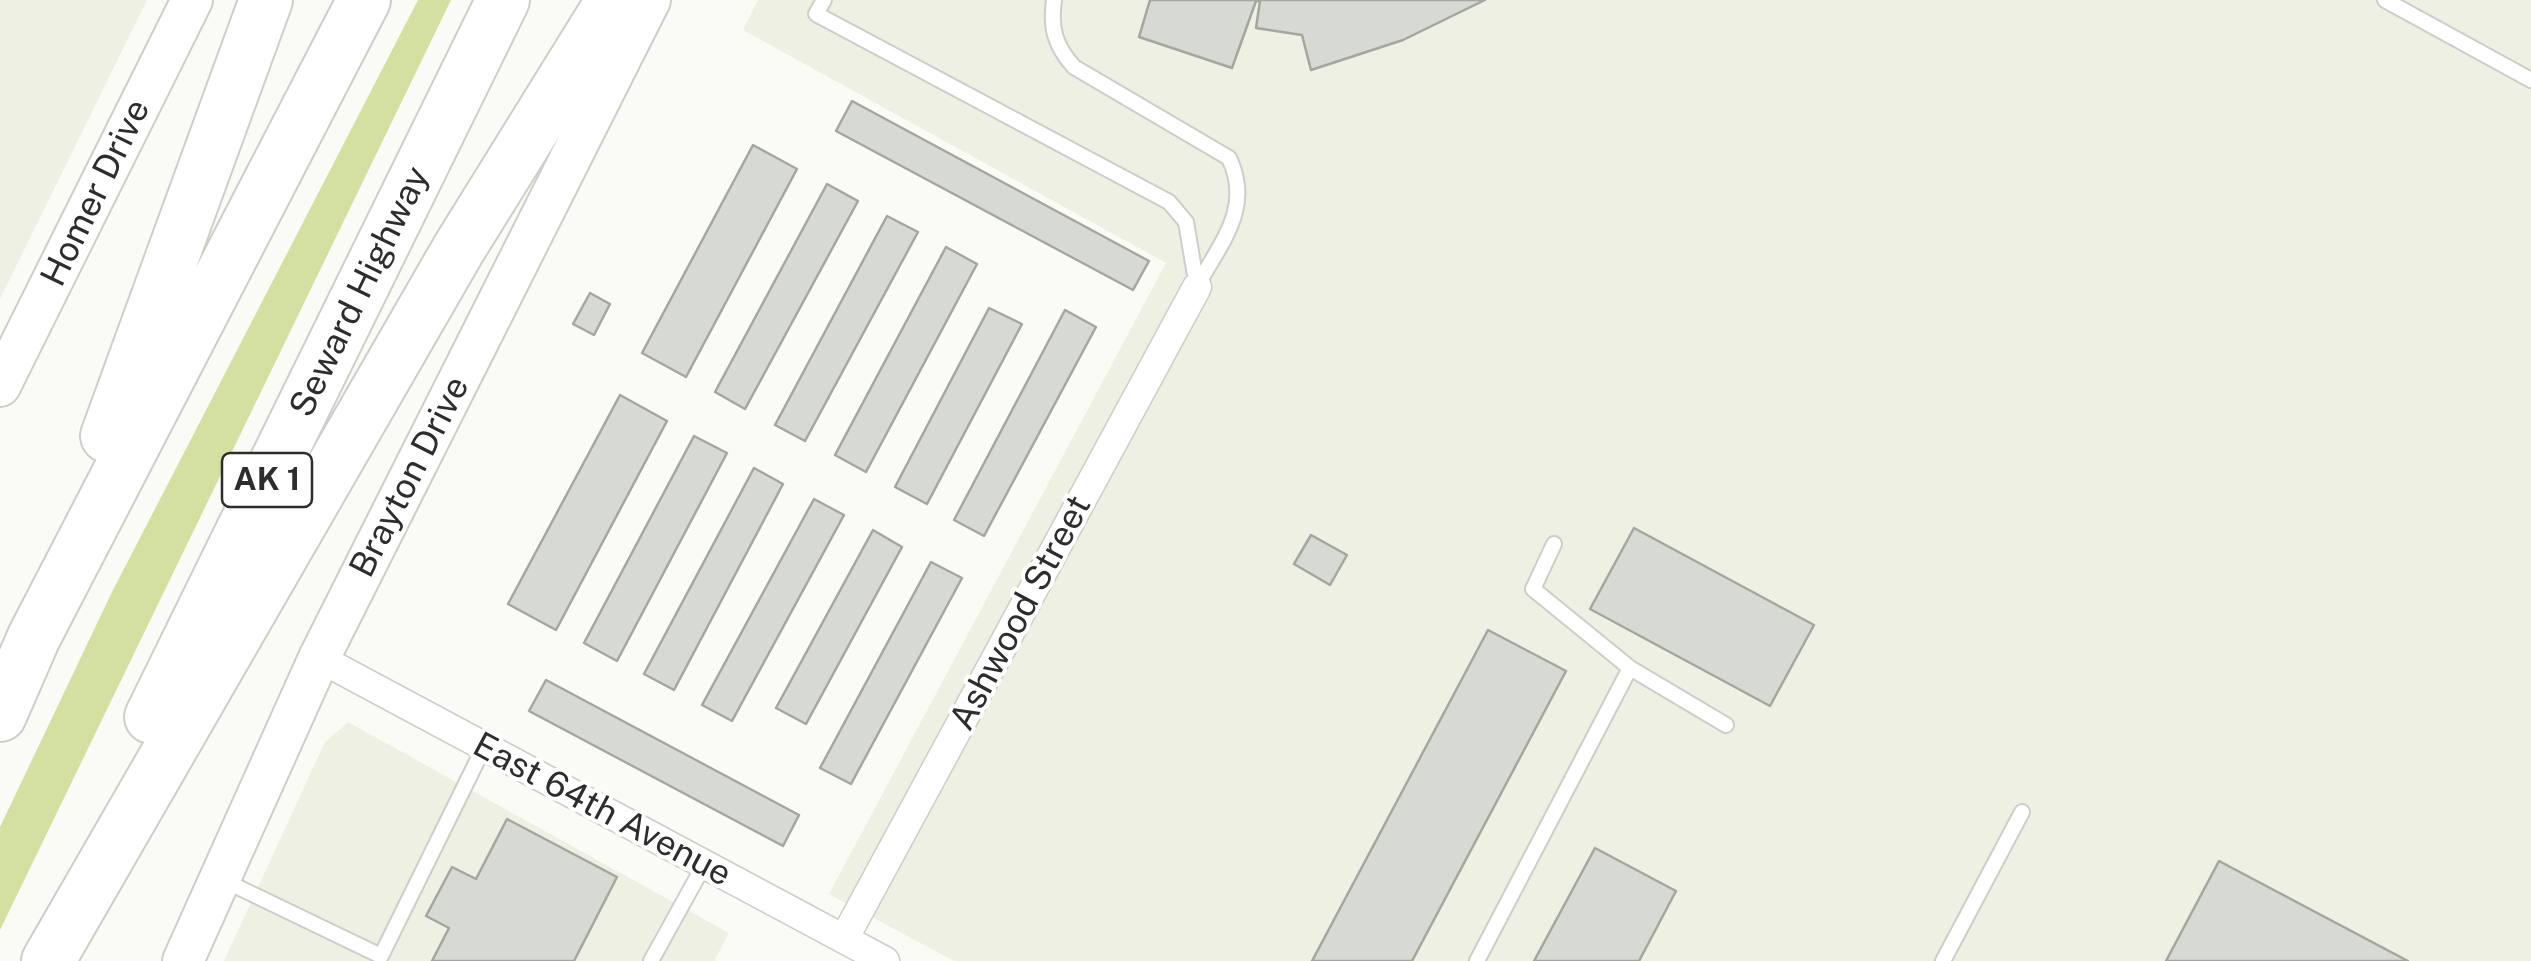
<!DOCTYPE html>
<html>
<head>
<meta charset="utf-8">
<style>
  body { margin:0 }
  canvas { display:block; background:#fafbf5 }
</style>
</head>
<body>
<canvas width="2531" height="961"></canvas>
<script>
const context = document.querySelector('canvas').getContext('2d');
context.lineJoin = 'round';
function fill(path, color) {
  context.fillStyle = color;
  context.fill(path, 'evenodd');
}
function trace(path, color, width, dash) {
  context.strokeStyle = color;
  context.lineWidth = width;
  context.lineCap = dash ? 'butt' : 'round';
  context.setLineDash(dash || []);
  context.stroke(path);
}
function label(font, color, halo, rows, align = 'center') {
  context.font = font + ' "Public Sans",sans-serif';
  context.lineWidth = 8;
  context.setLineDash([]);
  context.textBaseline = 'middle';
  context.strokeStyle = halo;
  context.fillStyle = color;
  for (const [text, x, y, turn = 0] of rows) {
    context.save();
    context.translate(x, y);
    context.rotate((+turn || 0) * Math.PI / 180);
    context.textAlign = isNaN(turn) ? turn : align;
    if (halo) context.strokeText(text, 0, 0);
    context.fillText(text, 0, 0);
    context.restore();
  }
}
fill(new Path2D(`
  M 0,0 L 147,0 L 0,299 Z
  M 758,0 L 2531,0 L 2531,961 L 954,961 L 829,894 L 1166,263 L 743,30 Z
  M 348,722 L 729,933 L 714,961 L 224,961 L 325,742 Z`), '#edf0e3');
fill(new Path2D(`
  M 418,0 L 451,0 L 0,930 L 0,827 L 112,592 Z`), '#d3e0a2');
const building = new Path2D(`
  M 1150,0 L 1485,0 L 1403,40 L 1311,70 L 1302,35 L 1256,28 L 1260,1 L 1256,1 L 1232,68 L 1139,37 Z
  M 852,101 L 1149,261 L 1133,290 L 836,131 Z
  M 753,145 L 797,169 L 686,377 L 642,353 Z
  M 827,184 L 858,201 L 745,409 L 715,392 Z
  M 887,216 L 918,232 L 805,441 L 775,425 Z
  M 946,247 L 977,264 L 866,472 L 835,455 Z
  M 590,293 L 610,304 L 594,335 L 573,324 Z
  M 989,308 L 1022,324 L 927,504 L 895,487 Z
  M 1065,310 L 1096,327 L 984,536 L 954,520 Z
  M 620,395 L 667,421 L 556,630 L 508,604 Z
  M 694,436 L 727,453 L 617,661 L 584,643 Z
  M 754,468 L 783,484 L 674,690 L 644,674 Z
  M 814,499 L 844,515 L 732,721 L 702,705 Z
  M 1634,528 L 1814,625 L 1770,706 L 1590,609 Z
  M 873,530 L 902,547 L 806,724 L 776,708 Z
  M 1311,535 L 1347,555 L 1330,585 L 1294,564 Z
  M 931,562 L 962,578 L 851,784 L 820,768 Z
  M 1488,630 L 1566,671 L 1412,961 L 1312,961 Z
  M 546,680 L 799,815 L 783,846 L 529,711 Z
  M 507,819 L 617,877 L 574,961 L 432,961 L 449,928 L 426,916 L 452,867 L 476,879 Z
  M 1595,848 L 1676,891 L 1639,961 L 1534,961 Z
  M 2219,861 L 2408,961 L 2166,961 Z`);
fill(building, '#d7d9d3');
trace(building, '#a4a6a0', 2.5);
const lane = new Path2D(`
  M 824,0 L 816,14 L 1169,202 L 1186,222 L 1197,287
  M 1054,0 C 1050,28 1055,46 1074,67 L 1229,158 C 1253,208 1221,242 1197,286
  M 2385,0 L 2531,80
  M 1554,544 L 1533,589 L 1630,668
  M 221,879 L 381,956 L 484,747
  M 651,961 L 704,865
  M 1477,961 L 1630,668 L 1726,725
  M 1943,961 L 2022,812`);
const street = new Path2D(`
  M 319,658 L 885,961
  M 844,939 L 1197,287`);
const secondary = new Path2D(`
  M 0,386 L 192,0
  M 183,961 L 319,658 L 650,0`);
const highway = new Path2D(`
  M 107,436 L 266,0
  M 0,715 L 34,637 L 364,0
  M 151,717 L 503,0
  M 48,961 L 458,250 L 613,0`);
trace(lane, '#cdcec9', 18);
trace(street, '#cdcec9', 31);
trace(secondary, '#cdcec9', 44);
trace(highway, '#cdcec9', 56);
trace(lane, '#fff', 14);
trace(street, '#fff', 28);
trace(secondary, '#fff', 40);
trace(highway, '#fff', 52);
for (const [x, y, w] of [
  [267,480,90]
]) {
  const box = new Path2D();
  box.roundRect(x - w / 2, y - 27, w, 54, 8);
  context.fillStyle = '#fff';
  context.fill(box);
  trace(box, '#2d2e2c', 2.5);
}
label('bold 32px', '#2d2e2c', null, [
  ["AK 1",267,480]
]);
label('35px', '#2d2e2c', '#fff', [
  ["Homer Drive",96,193,-64],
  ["Seward Highway",360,292,-64],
  ["Brayton Drive",410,477,-63],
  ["Ashwood Street",1021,613,-62],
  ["East 64th Avenue",602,810,28]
]);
</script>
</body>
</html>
